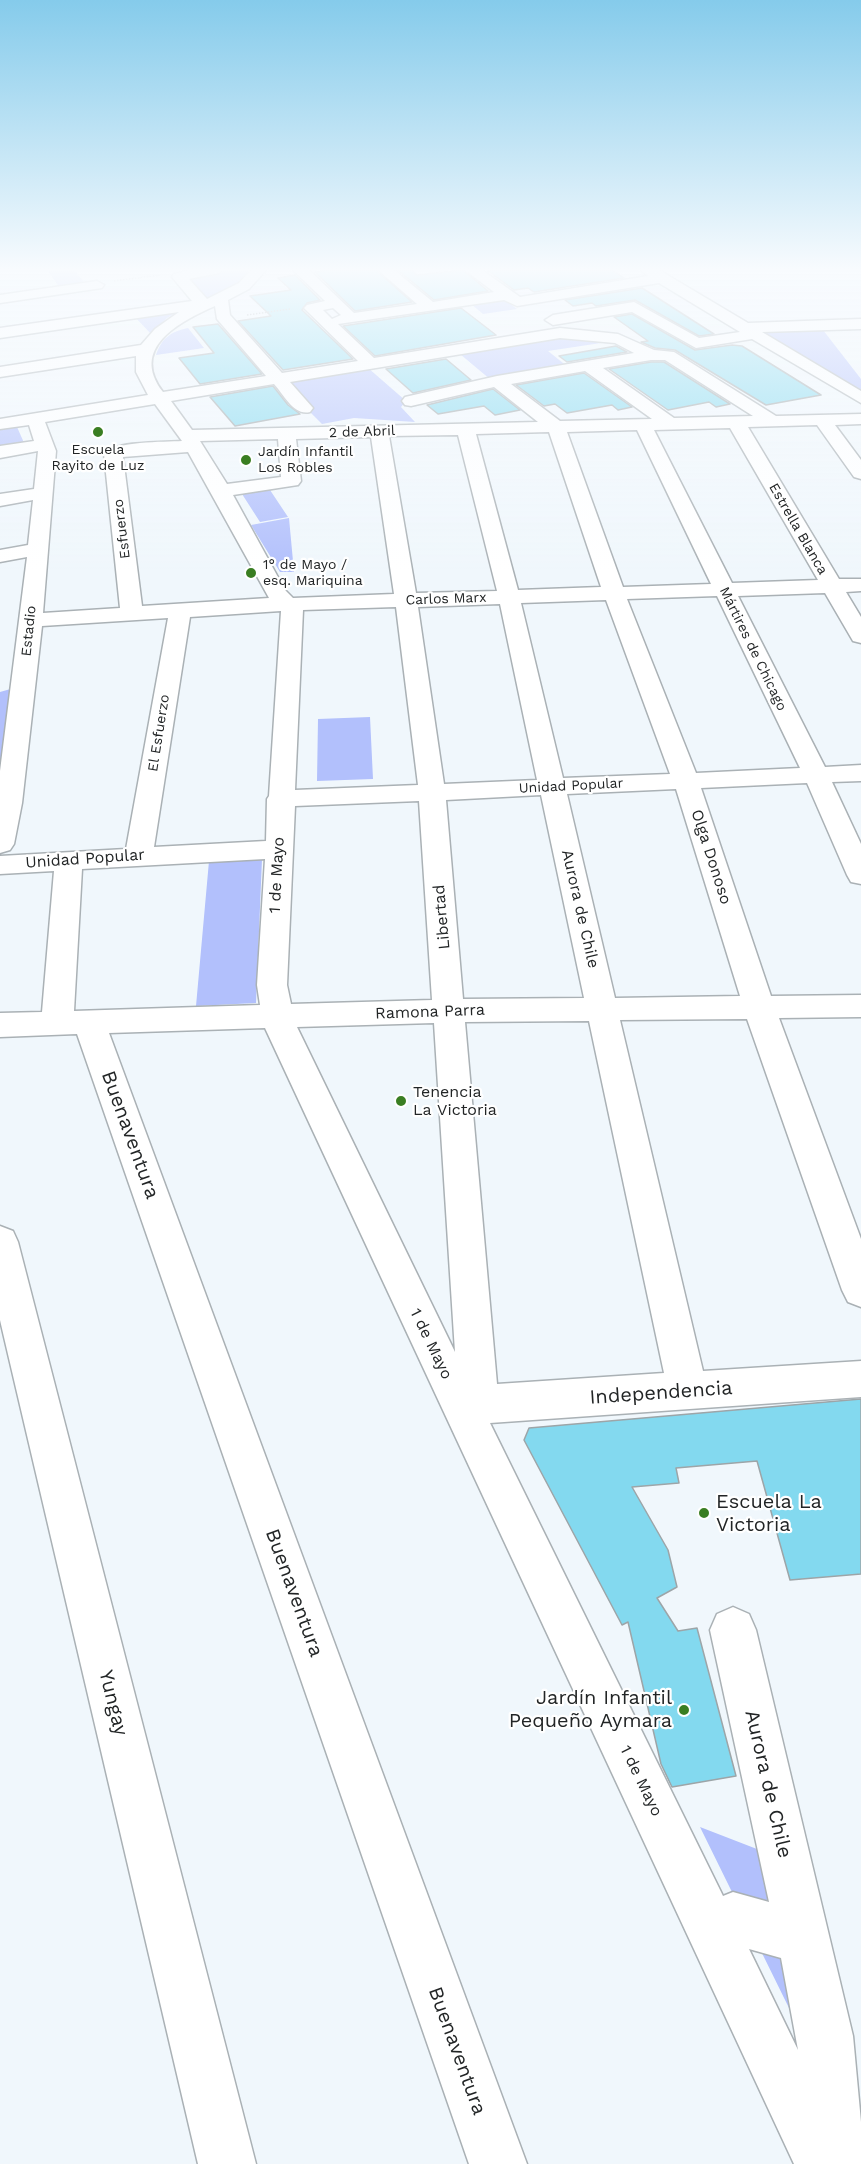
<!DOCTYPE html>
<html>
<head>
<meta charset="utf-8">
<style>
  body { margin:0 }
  canvas { display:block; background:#f0f7fc }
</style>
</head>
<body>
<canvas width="861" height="2164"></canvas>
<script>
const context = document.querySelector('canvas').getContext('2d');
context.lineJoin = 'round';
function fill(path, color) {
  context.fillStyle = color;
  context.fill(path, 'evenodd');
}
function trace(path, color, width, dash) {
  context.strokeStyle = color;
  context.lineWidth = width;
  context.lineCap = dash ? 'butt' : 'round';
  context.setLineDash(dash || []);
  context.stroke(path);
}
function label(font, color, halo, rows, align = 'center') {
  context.font = font + ' "Work Sans",sans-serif';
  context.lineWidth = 4.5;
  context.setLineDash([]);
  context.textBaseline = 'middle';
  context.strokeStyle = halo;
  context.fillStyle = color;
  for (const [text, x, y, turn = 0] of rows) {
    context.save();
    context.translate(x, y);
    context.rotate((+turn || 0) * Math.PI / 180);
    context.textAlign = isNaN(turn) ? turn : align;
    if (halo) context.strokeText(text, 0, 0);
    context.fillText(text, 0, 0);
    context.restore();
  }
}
fill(new Path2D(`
  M 48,271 L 75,271 L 84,282 L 59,287 Z
  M 222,271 L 249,271 C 240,289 218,295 200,300 L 179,276 Z
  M 504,299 L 517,309 L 483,314 L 471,304 Z
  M 182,309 L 167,318 L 151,334 L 134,316 Z
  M 188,328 L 204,348 L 156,355 C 162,338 170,332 188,328 Z
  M 823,330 L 861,379 L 861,392 L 760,331 Z
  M 570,336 L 614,341 L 548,351 L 568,367 L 491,380 L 460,354 Z
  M 367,367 L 406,401 L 401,407 L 415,422 L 354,418 L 322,424 L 280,382 Z
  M 17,427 L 25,445 L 0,449 L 0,430 Z
  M 270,490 L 288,517 L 260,522 L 242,494 Z
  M 289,518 L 294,572 L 280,572 L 251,525 Z
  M 14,688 L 0,789 L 0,692 Z
  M 370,717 L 373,779 L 317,781 L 318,719 Z
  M 262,859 L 256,1003 L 196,1006 L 209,861 Z
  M 700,1827 L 775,1856 L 818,2067 Z`), '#b2c0fc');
const building = new Path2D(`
  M 328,270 L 376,270 L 412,302 L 355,311 L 315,272 Z
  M 398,270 L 412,270 L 417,275 L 463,270 L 488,291 L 434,300 Z
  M 487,270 L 612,270 L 624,278 L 534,292 L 528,288 L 514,290 Z
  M 295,275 L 320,300 L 307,303 L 302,310 L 353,359 L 283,370 L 238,321 L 271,316 L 250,296 L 291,290 L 278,278 Z
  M 642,288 L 650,293 L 714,334 L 699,336 L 635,300 L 596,306 L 592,303 L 573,306 L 565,300 Z
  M 461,308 L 496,335 L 375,356 L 343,326 Z
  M 632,314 L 695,350 L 732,345 L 742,346 L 821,395 L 766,405 L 675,350 L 655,348 L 641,342 L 648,341 L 614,317 Z
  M 218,324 L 262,374 L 200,384 L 179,358 L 214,353 L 193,327 Z
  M 616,346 L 627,352 L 567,362 L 559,356 Z
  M 446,359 L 471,380 L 413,393 L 386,369 Z
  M 651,362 L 664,362 L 730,404 L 716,407 L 709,402 L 668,410 L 609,369 Z
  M 584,373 L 632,407 L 618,410 L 612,405 L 567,413 L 555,404 L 544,406 L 516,385 Z
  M 273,386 L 288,405 L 300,414 L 235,426 L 210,397 Z
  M 493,389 L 520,410 L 495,415 L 484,406 L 438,414 L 427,405 Z
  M 861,1399 L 861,1574 L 790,1580 L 757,1461 L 676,1468 L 679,1483 L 632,1487 L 668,1550 L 677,1587 L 657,1598 L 678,1631 L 697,1628 L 736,1776 L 672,1787 L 661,1764 L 628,1622 L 622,1625 L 524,1440 L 529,1428 Z`);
fill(building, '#83d9ef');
trace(building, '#9da5a8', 1.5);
const minor = new Path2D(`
  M 190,270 L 221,270 L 219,273 L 189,279 L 207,299 L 239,283 L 251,270 L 266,270 L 249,289 L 228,300 L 230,315 L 282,373 L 358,361 L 307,311 L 304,308 L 307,305 L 325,301 L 293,270 L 309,270 L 354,313 L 417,304 L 378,270 L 394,270 L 433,302 L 494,292 L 465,270 L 482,270 L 520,297 L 648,276 L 641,270 L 659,270 L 748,323 L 861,319 L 861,329 L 762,332 L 861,391 L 861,403 L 752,339 L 696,348 L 632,312 L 553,325 L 545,320 L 553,315 L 634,302 L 699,338 L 740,332 L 659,283 L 517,306 L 504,300 L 338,324 L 374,358 L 560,328 L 618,334 L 654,350 L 674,352 L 776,416 L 861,414 L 861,424 L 835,425 L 861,460 L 861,479 L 854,477 L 817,425 L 748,427 L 839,579 L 861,579 L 861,591 L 846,592 L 861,617 L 861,643 L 853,641 L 825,593 L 738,596 L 825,767 L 861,765 L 861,781 L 832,782 L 861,844 L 861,884 L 851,882 L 847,875 L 807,783 L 701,788 L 771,996 L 861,995 L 861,1017 L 779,1018 L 861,1239 L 861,1307 L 848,1302 L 842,1290 L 747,1019 L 620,1020 L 703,1371 L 861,1361 L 861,1397 L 490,1423 L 723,1896 L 733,1892 L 769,1902 L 710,1630 L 717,1614 L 733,1607 L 749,1614 L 756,1630 L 853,2036 L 861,2122 L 861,2164 L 794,2164 L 265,1028 L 109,1033 L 527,2164 L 469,2164 L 77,1034 L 0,1037 L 0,1013 L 42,1012 L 54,871 L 0,874 L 0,856 L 126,849 L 168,618 L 42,626 L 22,803 L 14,844 L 10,850 L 0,853 L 0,771 L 27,557 L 0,562 L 0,550 L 28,545 L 33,500 L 0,506 L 0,494 L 34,489 L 38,451 L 0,458 L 0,446 L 34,441 L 29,425 L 0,429 L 0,419 L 148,395 L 136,372 L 136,356 L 0,377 L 0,367 L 141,345 L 155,329 L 179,312 L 0,338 L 0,328 L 192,301 L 172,277 L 174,274 ZM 215,306 L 217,319 L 266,376 L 163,392 C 129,348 179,322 215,306 ZM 333,308 L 341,315 L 332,319 L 323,310 ZM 560,338 L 615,343 L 634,353 L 497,376 L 405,397 L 402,401 L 405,405 L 411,406 L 494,387 L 538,422 L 192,430 L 171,401 L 274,384 C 284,395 294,416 310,412 L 313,408 L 290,382 ZM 651,360 L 665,360 L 753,416 L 674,418 L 603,368 ZM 585,371 L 652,419 L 560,421 L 511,384 ZM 155,404 L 182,441 C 164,442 114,441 104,454 L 120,608 L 43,613 L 56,451 L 45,422 ZM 730,428 L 818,580 L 732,583 L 654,430 ZM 637,430 L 711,584 L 623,587 L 567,432 ZM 549,432 L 601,587 L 518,590 L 476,434 ZM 458,435 L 497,591 L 416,593 L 389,436 ZM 371,437 L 394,594 L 293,598 L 285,590 L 233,495 L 298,485 L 301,481 L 296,439 ZM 278,439 L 281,477 L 227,484 L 200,441 ZM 188,452 L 269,598 L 142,606 L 123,457 ZM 717,596 L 800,768 L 696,773 L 627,599 ZM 606,600 L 670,774 L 563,778 L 521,603 ZM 500,604 L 537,780 L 444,784 L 418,607 ZM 396,607 L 418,785 L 295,790 L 303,610 ZM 281,611 L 269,796 L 267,799 L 266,841 L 154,847 L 190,617 ZM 676,789 L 740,996 L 615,998 L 567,794 ZM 541,795 L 584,998 L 463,999 L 446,800 ZM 419,801 L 432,1000 L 291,1004 L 287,985 L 295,806 ZM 265,859 L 257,985 L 260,1005 L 74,1011 L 82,869 ZM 589,1021 L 664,1373 L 497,1384 L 465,1022 ZM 434,1023 L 455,1352 L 297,1027 ZM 749,1949 L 781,1958 L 798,2050 Z
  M 97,281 L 104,285 L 102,288 L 0,303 L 0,295 Z
  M 0,1226 L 13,1231 L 18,1242 L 256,2164 L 198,2164 L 0,1320 Z`);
trace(minor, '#aab1b5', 3);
trace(new Path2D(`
  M 114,281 L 160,275
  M 247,315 L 290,309`), '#a9afb2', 1.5, [1.5, 1.5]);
fill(minor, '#fff');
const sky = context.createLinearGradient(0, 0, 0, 573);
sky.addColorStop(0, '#85cbeb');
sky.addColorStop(0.47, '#f8fbfe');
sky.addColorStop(1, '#f8fbfe00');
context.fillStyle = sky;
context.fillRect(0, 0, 861, 573);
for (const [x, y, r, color] of [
  [98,432,6,"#3a7e22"],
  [246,460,6,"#3a7e22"],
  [251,573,6,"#3a7e22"],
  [401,1101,6,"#3a7e22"],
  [704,1513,6,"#3a7e22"],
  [684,1710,6,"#3a7e22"]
]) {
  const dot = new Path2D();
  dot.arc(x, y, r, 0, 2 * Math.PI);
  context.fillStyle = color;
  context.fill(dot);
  trace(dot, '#fff', 2);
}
label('14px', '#222526', '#fff', [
  ["2 de Abril",362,432,-2],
  ["Esfuerzo",122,529,-97],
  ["Estrella Blanca",798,529,60],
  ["Carlos Marx",446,599,-2],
  ["Estadio",29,631,-84],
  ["Mártires de Chicago",753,649,64],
  ["El Esfuerzo",159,733,-81],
  ["Unidad Popular",571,786,-3]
]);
label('14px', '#222526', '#fff', [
  ["Escuela",98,450,"center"],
  ["Rayito de Luz",98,466,"center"],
  ["Jardín Infantil",258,452],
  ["Los Robles",258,468],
  ["1° de Mayo /",263,565],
  ["esq. Mariquina",263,581]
], 'left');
label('16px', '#222526', '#fff', [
  ["Olga Donoso",711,857,72],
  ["Unidad Popular",85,859,-4],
  ["1 de Mayo",277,875,-87],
  ["Aurora de Chile",580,909,77],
  ["Libertad",442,917,-95],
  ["Ramona Parra",430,1012,-2],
  ["1 de Mayo",431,1344,64],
  ["1 de Mayo",641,1781,64]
]);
label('16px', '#222526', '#fff', [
  ["Tenencia",413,1092],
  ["La Victoria",413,1110]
], 'left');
label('20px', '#222526', '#fff', [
  ["Buenaventura",130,1135,70],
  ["Independencia",661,1393,-4],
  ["Buenaventura",294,1593,70],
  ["Yungay",113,1703,76],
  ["Aurora de Chile",768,1784,77],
  ["Buenaventura",457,2051,70]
]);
label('20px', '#222526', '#fff', [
  ["Escuela La",716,1502],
  ["Victoria",716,1525],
  ["Jardín Infantil",672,1698,"right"],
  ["Pequeño Aymara",672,1721,"right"]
], 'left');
</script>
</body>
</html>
